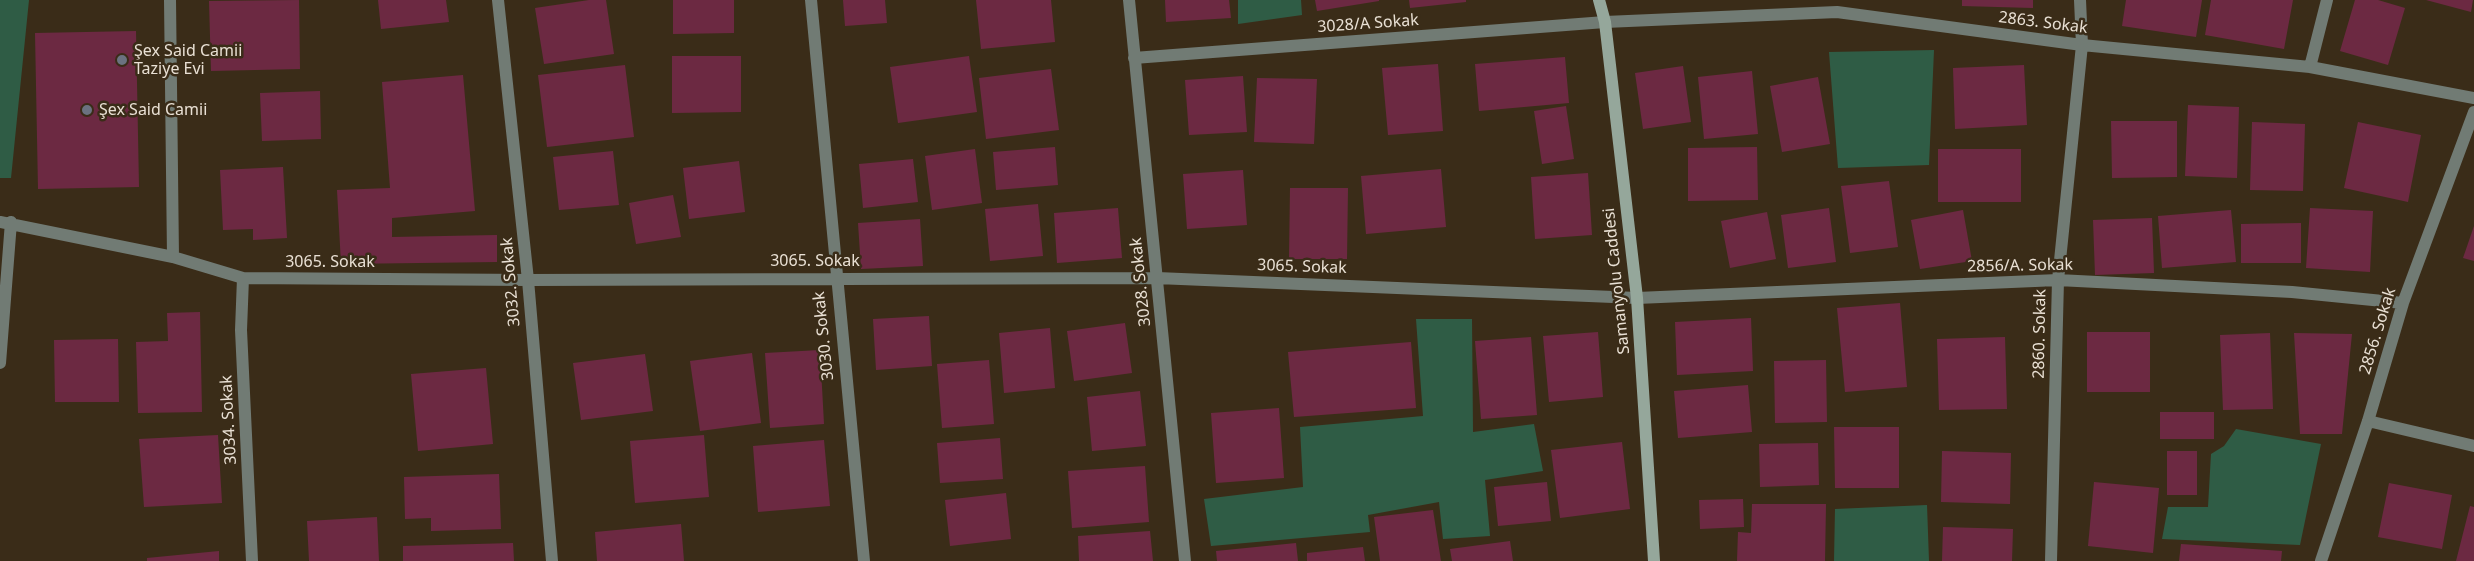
<!DOCTYPE html>
<html>
<head>
<meta charset="utf-8">
<style>
  body { margin:0 }
  canvas { display:block; background:#3a2c18 }
</style>
</head>
<body>
<canvas width="2474" height="561"></canvas>
<script>
const context = document.querySelector('canvas').getContext('2d');
context.lineJoin = 'round';
function fill(path, color) {
  context.fillStyle = color;
  context.fill(path, 'evenodd');
}
function trace(path, color, width, dash) {
  context.strokeStyle = color;
  context.lineWidth = width;
  context.lineCap = dash ? 'butt' : 'round';
  context.setLineDash(dash || []);
  context.stroke(path);
}
function label(font, color, halo, rows, align = 'center') {
  context.font = font + ' "Noto Sans",sans-serif';
  context.lineWidth = 5;
  context.setLineDash([]);
  context.textBaseline = 'middle';
  context.strokeStyle = halo;
  context.fillStyle = color;
  for (const [text, x, y, turn = 0] of rows) {
    context.save();
    context.translate(x, y);
    context.rotate((+turn || 0) * Math.PI / 180);
    context.textAlign = isNaN(turn) ? turn : align;
    if (halo) context.strokeText(text, 0, 0);
    context.fillText(text, 0, 0);
    context.restore();
  }
}
fill(new Path2D(`
  M 0,0 L 29,0 L 11,178 L 0,178 Z
  M 1238,0 L 1301,0 L 1302,15 L 1238,24 Z
  M 1934,50 L 1929,165 L 1838,168 L 1829,52 Z
  M 1416,319 L 1472,319 L 1473,432 L 1534,424 L 1543,471 L 1485,480 L 1490,536 L 1443,539 L 1439,502 L 1368,515 L 1370,532 L 1211,546 L 1204,499 L 1303,487 L 1300,427 L 1423,416 Z
  M 2236,429 L 2321,444 L 2300,545 L 2162,539 L 2168,507 L 2208,507 L 2211,454 L 2224,446 Z
  M 1927,505 L 1929,561 L 1834,561 L 1835,509 Z`), '#2f5c45');
fill(new Path2D(`
  M 299,0 L 300,69 L 211,71 L 209,1 Z
  M 378,0 L 446,0 L 449,22 L 381,29 Z
  M 589,0 L 606,0 L 614,54 L 544,64 L 535,8 Z
  M 673,0 L 734,0 L 734,33 L 673,34 Z
  M 843,0 L 885,0 L 887,23 L 845,26 Z
  M 976,0 L 1051,0 L 1055,42 L 981,49 Z
  M 1165,0 L 1229,0 L 1231,18 L 1166,22 Z
  M 1315,0 L 1379,0 L 1379,1 L 1317,11 Z
  M 1409,0 L 1466,0 L 1466,2 L 1410,8 Z
  M 1962,0 L 2033,0 L 2033,8 L 1962,6 Z
  M 2126,0 L 2202,0 L 2196,37 L 2122,26 Z
  M 2211,0 L 2293,0 L 2284,49 L 2205,35 Z
  M 2355,0 L 2378,0 L 2405,8 L 2388,65 L 2340,51 Z
  M 2426,0 L 2473,0 L 2471,12 Z
  M 136,31 L 139,187 L 38,189 L 35,33 Z
  M 672,56 L 741,56 L 741,112 L 672,113 Z
  M 969,56 L 977,112 L 898,123 L 890,67 Z
  M 1565,57 L 1569,103 L 1479,111 L 1475,64 Z
  M 1438,64 L 1443,131 L 1388,135 L 1382,68 Z
  M 625,65 L 634,137 L 547,147 L 538,75 Z
  M 2024,65 L 2027,125 L 1955,129 L 1953,68 Z
  M 1683,66 L 1691,122 L 1643,129 L 1635,73 Z
  M 1051,69 L 1059,130 L 986,139 L 979,78 Z
  M 1752,71 L 1758,134 L 1704,139 L 1698,77 Z
  M 463,75 L 475,211 L 392,218 L 392,237 L 497,235 L 497,262 L 341,264 L 337,190 L 390,188 L 382,82 Z
  M 1243,76 L 1247,132 L 1189,135 L 1185,80 Z
  M 1818,77 L 1830,144 L 1782,152 L 1770,86 Z
  M 1257,78 L 1317,79 L 1314,144 L 1254,142 Z
  M 320,91 L 321,139 L 262,141 L 260,93 Z
  M 2188,105 L 2239,107 L 2237,178 L 2185,176 Z
  M 1566,106 L 1574,159 L 1542,164 L 1534,111 Z
  M 2111,121 L 2177,121 L 2177,177 L 2112,178 Z
  M 2252,122 L 2305,124 L 2303,191 L 2250,190 Z
  M 2358,122 L 2421,135 L 2408,202 L 2344,188 Z
  M 1055,147 L 1058,185 L 996,190 L 993,152 Z
  M 1757,147 L 1758,200 L 1688,201 L 1688,148 Z
  M 975,149 L 982,203 L 932,210 L 925,156 Z
  M 1938,149 L 2021,149 L 2021,202 L 1938,202 Z
  M 613,151 L 619,205 L 559,210 L 553,157 Z
  M 913,159 L 918,202 L 863,208 L 859,164 Z
  M 739,161 L 745,212 L 689,219 L 683,168 Z
  M 283,167 L 287,238 L 253,240 L 253,229 L 223,230 L 220,170 Z
  M 1441,169 L 1446,227 L 1366,234 L 1361,176 Z
  M 1243,170 L 1247,225 L 1187,229 L 1183,174 Z
  M 1588,173 L 1592,235 L 1535,239 L 1531,177 Z
  M 1889,181 L 1898,247 L 1850,253 L 1841,186 Z
  M 1290,188 L 1348,188 L 1347,259 L 1289,259 Z
  M 673,195 L 681,237 L 636,244 L 629,203 Z
  M 1038,204 L 1043,256 L 990,261 L 985,209 Z
  M 1118,208 L 1122,258 L 1057,263 L 1054,213 Z
  M 1829,208 L 1836,262 L 1788,268 L 1781,215 Z
  M 2310,208 L 2373,211 L 2370,272 L 2306,268 Z
  M 1963,210 L 1972,261 L 1920,269 L 1911,220 Z
  M 2231,210 L 2236,262 L 2162,268 L 2158,216 Z
  M 1767,212 L 1776,259 L 1730,268 L 1721,221 Z
  M 2152,218 L 2154,273 L 2095,275 L 2093,220 Z
  M 920,219 L 923,266 L 861,269 L 858,223 Z
  M 2301,223 L 2301,263 L 2241,263 L 2241,224 Z
  M 2474,226 L 2474,261 L 2463,258 Z
  M 1900,303 L 1907,387 L 1845,392 L 1837,308 Z
  M 200,312 L 202,412 L 138,413 L 136,342 L 168,341 L 167,313 Z
  M 929,316 L 932,366 L 876,370 L 873,319 Z
  M 1751,318 L 1753,371 L 1677,375 L 1675,322 Z
  M 1125,323 L 1132,373 L 1074,381 L 1067,331 Z
  M 1050,328 L 1055,388 L 1004,393 L 999,333 Z
  M 1598,332 L 1603,397 L 1549,402 L 1543,336 Z
  M 2087,332 L 2150,332 L 2150,392 L 2087,392 Z
  M 2270,333 L 2273,409 L 2223,410 L 2220,335 Z
  M 2294,333 L 2352,334 L 2342,434 L 2300,434 Z
  M 1531,337 L 1537,415 L 1481,419 L 1475,341 Z
  M 2005,337 L 2007,409 L 1939,410 L 1937,339 Z
  M 118,339 L 119,402 L 55,402 L 54,340 Z
  M 1411,342 L 1416,408 L 1294,417 L 1288,352 Z
  M 820,350 L 824,424 L 770,428 L 765,353 Z
  M 752,353 L 761,423 L 700,431 L 690,361 Z
  M 645,354 L 653,411 L 581,420 L 573,363 Z
  M 989,360 L 994,424 L 942,428 L 937,364 Z
  M 1826,360 L 1827,422 L 1775,423 L 1774,361 Z
  M 486,368 L 493,444 L 418,451 L 411,374 Z
  M 1748,385 L 1752,432 L 1678,438 L 1674,391 Z
  M 1140,391 L 1146,446 L 1092,451 L 1087,397 Z
  M 1279,408 L 1284,478 L 1216,483 L 1211,413 Z
  M 2160,412 L 2214,412 L 2214,439 L 2160,439 Z
  M 1834,427 L 1899,427 L 1899,488 L 1835,488 Z
  M 218,435 L 222,503 L 144,507 L 139,439 Z
  M 704,435 L 709,497 L 635,503 L 630,441 Z
  M 1000,438 L 1003,479 L 940,483 L 937,443 Z
  M 824,440 L 830,506 L 758,512 L 753,446 Z
  M 1622,442 L 1630,509 L 1560,518 L 1551,450 Z
  M 1818,443 L 1819,485 L 1760,487 L 1759,444 Z
  M 1942,451 L 2011,453 L 2010,504 L 1941,502 Z
  M 2167,451 L 2197,451 L 2197,495 L 2167,495 Z
  M 1145,466 L 1149,522 L 1072,528 L 1068,471 Z
  M 499,474 L 501,529 L 431,531 L 431,518 L 405,519 L 404,477 Z
  M 1547,482 L 1551,521 L 1498,526 L 1494,487 Z
  M 2094,482 L 2159,488 L 2153,553 L 2088,546 Z
  M 2389,483 L 2452,495 L 2442,549 L 2378,537 Z
  M 1006,493 L 1011,539 L 950,546 L 945,500 Z
  M 1743,499 L 1744,527 L 1700,529 L 1699,500 Z
  M 1752,504 L 1826,504 L 1825,561 L 1737,561 L 1738,532 L 1751,533 Z
  M 2470,506 L 2474,507 L 2474,561 L 2456,561 Z
  M 1433,510 L 1441,561 L 1380,561 L 1374,517 Z
  M 377,517 L 379,561 L 309,561 L 307,521 Z
  M 681,524 L 684,561 L 597,561 L 595,532 Z
  M 1943,527 L 2013,529 L 2012,561 L 1942,561 Z
  M 1150,531 L 1153,561 L 1079,561 L 1078,536 Z
  M 1510,541 L 1513,561 L 1452,561 L 1450,549 Z
  M 513,543 L 514,561 L 403,561 L 403,546 Z
  M 1296,543 L 1298,561 L 1217,561 L 1216,551 Z
  M 2181,544 L 2282,551 L 2281,561 L 2179,561 Z
  M 1363,547 L 1365,561 L 1307,561 L 1307,553 Z
  M 219,551 L 219,561 L 147,561 L 147,558 Z`), '#6c2942');
trace(new Path2D(`
  M 170,0 L 173,257
  M 498,0 L 528,280 L 552,561
  M 811,0 L 864,561
  M 1129,0 L 1185,561
  M 1134,58 L 1605,22 L 1837,12 L 2082,45 L 2310,67 L 2474,98
  M 2310,67 L 2327,0
  M 0,222 L 173,257 L 243,278 L 528,280 L 1157,278 L 1637,298 L 2058,280 L 2292,292 L 2403,303
  M 243,278 L 241,330 L 252,561
  M 0,363 L 11,222
  M 2368,421 L 2474,446
  M 2051,561 L 2058,280 L 2082,45 L 2080,0
  M 2321,561 L 2368,421 L 2403,303 L 2474,112`), '#717b74', 12);
trace(new Path2D(`
  M 1599,0 L 1605,22 L 1637,298 L 1654,561`), '#95a79b', 12);
for (const [x, y, r, color] of [
  [122,60,6,"#6b7280"],
  [87,110,6,"#6b7280"]
]) {
  const dot = new Path2D();
  dot.arc(x, y, r, 0, 2 * Math.PI);
  context.fillStyle = color;
  context.fill(dot);
  trace(dot, '#3a2c18', 2);
}
label('16px', '#e9e0d4', '#3a2c18', [
  ["2863. Sokak",2043,23,7],
  ["3028/A Sokak",1368,24,-4],
  ["3065. Sokak",815,261],
  ["3065. Sokak",330,262],
  ["2856/A. Sokak",2020,266,-1],
  ["3065. Sokak",1302,267,2],
  ["Samanyolu Caddesi",1617,281,-96],
  ["3032. Sokak",511,282,-95],
  ["3028. Sokak",1141,282,-96],
  ["2856. Sokak",2378,331,-73],
  ["2860. Sokak",2040,334,-89],
  ["3030. Sokak",824,336,-96],
  ["3034. Sokak",229,420,-93]
]);
label('16px', '#e9e0d4', '#3a2c18', [
  ["Şex Said Camii",134,51],
  ["Taziye Evi",134,69],
  ["Şex Said Camii",99,110]
], 'left');
</script>
</body>
</html>
